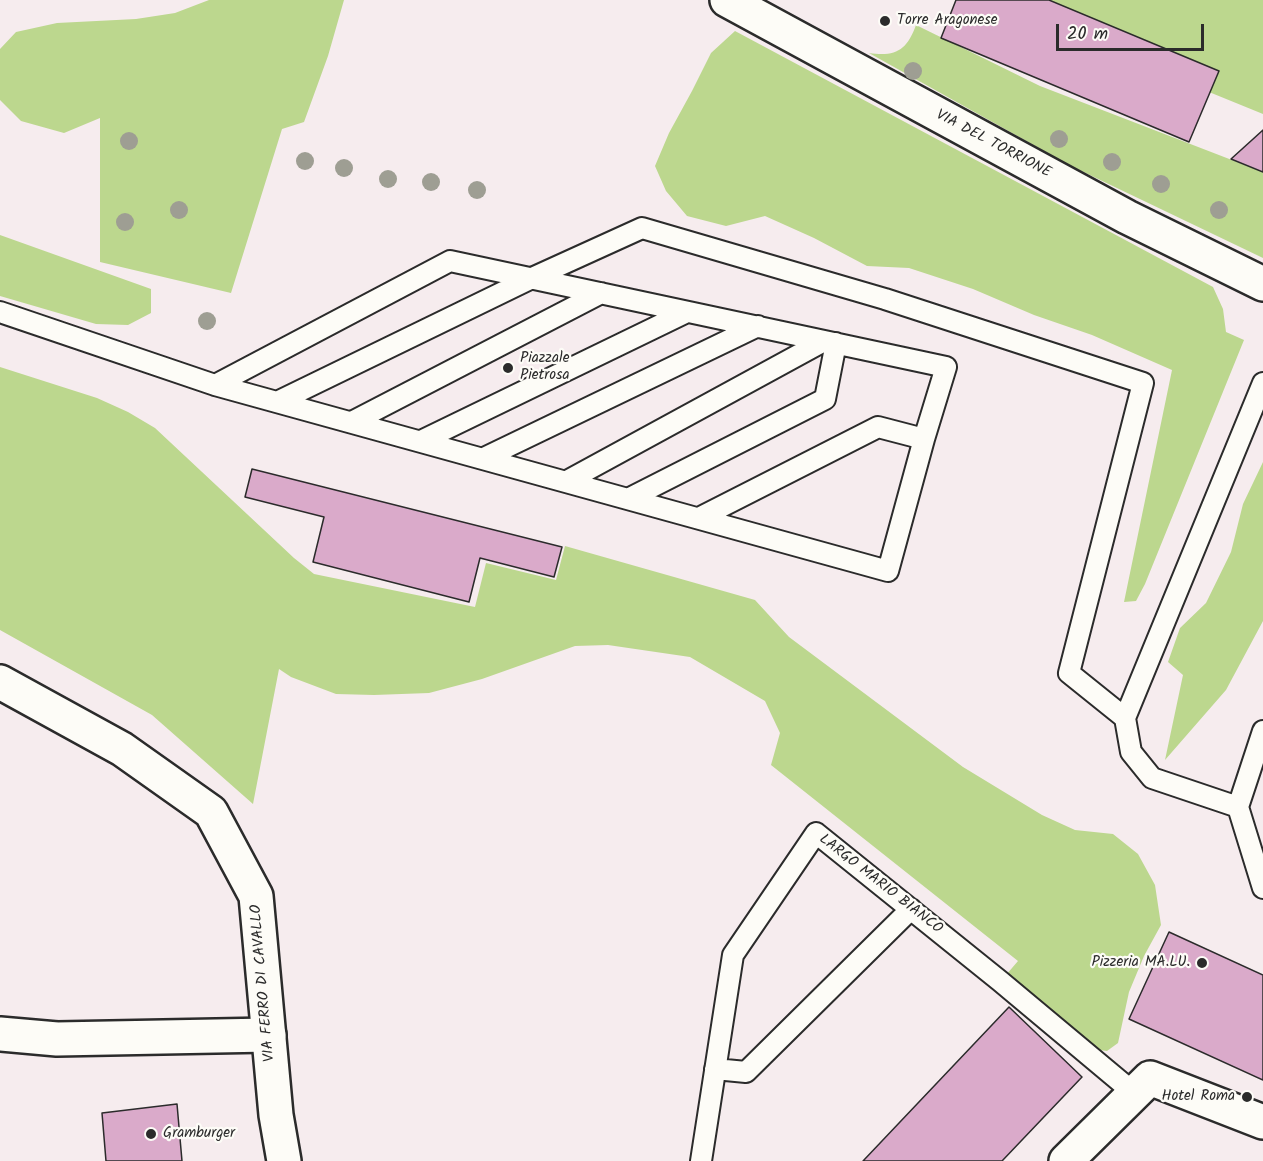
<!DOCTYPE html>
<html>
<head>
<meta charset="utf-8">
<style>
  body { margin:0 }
  #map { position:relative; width:1263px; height:1161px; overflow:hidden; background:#f6ecee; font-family:Kalam,sans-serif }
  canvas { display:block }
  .scale { position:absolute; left:1056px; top:24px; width:148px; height:27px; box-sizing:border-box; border:3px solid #2b2b2b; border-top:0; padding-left:8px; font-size:18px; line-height:21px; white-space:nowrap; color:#2b2b2b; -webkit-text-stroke:4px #fdfcf7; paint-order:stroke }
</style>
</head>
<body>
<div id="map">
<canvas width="1263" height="1161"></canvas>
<div class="scale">20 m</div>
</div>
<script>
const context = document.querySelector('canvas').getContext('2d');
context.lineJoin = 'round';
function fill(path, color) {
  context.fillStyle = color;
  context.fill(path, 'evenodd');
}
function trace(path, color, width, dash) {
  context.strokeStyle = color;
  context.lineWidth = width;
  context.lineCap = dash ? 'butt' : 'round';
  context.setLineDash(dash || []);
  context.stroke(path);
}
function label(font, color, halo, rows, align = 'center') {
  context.font = font + ' Kalam,sans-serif';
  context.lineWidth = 4.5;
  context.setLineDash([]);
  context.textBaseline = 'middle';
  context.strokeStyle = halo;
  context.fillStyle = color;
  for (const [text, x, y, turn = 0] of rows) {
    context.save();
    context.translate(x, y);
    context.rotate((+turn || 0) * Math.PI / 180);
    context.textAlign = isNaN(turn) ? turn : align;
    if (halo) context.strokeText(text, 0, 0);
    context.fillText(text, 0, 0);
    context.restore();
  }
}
fill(new Path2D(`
  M 209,0 L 344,0 L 328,56 L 304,122 L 282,129 L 231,293 L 100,262 L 100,118 L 64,133 L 21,121 L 0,100 L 0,49 L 16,32 L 57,23 L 136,19 L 175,13 Z
  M 1049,0 L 1263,0 L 1263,114 L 1209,92 L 1218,71 Z
  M 916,25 L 1040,86 L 1263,172 L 1263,258 L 1071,166 L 869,53 C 896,57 907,50 916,25 Z
  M 735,31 L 1213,287 L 1223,309 L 1226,332 L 1244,340 L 1145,584 L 1136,601 L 1124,602 L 1172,370 L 1092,335 L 1034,315 L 973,289 L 909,268 L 867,266 L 814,238 L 765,216 L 726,226 L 687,216 L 666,191 L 655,166 L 669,133 L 692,91 L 711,53 Z
  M 0,235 L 151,289 L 151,313 L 128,325 L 96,324 L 0,296 Z
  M 0,367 L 97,398 L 128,412 L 155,428 L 294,558 L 314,574 L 475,607 L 486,563 L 556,580 L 565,546 L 755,600 L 789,637 L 963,767 L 1042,815 L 1075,830 L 1113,834 L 1138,854 L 1155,885 L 1161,925 L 1144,956 L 1129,992 L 1118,1043 L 1107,1051 L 1092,1049 L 1006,975 L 1018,961 L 771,765 L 780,733 L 765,701 L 690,657 L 608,645 L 575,646 L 482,679 L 429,693 L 374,695 L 336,694 L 291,677 L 279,669 L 253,804 L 152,715 L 0,630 Z
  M 1263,462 L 1263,621 L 1226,690 L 1165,760 L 1183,675 L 1168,662 L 1180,628 L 1206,603 L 1231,552 L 1243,504 Z`), '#bcd78e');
const building = new Path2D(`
  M 956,0 L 1049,0 L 1219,71 L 1189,142 L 941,38 Z
  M 1263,130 L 1263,172 L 1231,159 Z
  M 252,469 L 562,547 L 554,577 L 480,558 L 469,602 L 313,562 L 324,517 L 245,497 Z
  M 1169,932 L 1263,975 L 1263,1080 L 1129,1019 Z
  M 1009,1007 L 1082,1077 L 1002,1161 L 863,1161 Z
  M 177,1104 L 182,1161 L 106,1161 L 102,1113 Z`);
fill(building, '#daaaca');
trace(building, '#2b2b2b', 1.5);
const service = new Path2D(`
  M 0,312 L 215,385 L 888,571 L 924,439 L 946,367 L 450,261 L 215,385
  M 277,402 L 532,278 L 642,228 L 885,299 L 1143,383 L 1069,673 L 1125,718
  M 352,422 L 601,293
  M 421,441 L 687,312
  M 484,458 L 758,326
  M 567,481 L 824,341
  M 630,498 L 825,399 L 836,343
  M 699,518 L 878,427 L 924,439
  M 1238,807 L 1152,778 L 1131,752 L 1125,718 L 1263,383
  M 1238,807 L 1263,888
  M 1238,807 L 1263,731
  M 715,1069 L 746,1072 L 911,909
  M 701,1161 L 733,955 L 816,833 L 1000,981 L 1134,1093`);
const minor = new Path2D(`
  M 0,1034 L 57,1039 L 269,1035
  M 1066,1161 L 1150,1078 L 1263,1122`);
const tertiary = new Path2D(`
  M 727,0 L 1127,217 L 1263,284
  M 0,682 L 122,749 L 211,812 L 256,896 L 276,1115 L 284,1161`);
trace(service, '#2b2b2b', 24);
trace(minor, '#2b2b2b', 38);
trace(tertiary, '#2b2b2b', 38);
trace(service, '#fdfcf7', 20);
trace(minor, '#fdfcf7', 33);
trace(tertiary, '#fdfcf7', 33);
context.fillStyle = '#9e9e93';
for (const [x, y] of [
  [913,71],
  [1059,139],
  [129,141],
  [305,161],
  [1112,162],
  [344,168],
  [388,179],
  [431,182],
  [1161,184],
  [477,190],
  [179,210],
  [1219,210],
  [125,222],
  [207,321]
]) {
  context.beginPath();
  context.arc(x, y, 9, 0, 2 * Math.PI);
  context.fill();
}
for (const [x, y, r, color] of [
  [885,21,6,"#2b2b2b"],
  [508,368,6,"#2b2b2b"],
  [1202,963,6,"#2b2b2b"],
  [1247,1097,6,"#2b2b2b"],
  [151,1134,6,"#2b2b2b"]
]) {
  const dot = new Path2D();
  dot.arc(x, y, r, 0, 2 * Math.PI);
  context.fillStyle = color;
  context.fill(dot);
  trace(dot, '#fdfcf7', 2);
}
label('15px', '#2b2b2b', '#fdfcf7', [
  ["Torre Aragonese",897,21],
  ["Piazzale",520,359],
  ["Pietrosa",520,376],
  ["Pizzeria MA.LU.",1190,963,"right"],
  ["Hotel Roma",1235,1097,"right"],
  ["Gramburger",163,1134]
], 'left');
label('15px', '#2b2b2b', '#fdfcf7', [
  ["VIA DEL TORRIONE",993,145,28],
  ["LARGO MARIO BIANCO",880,885,38],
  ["VIA FERRO DI CAVALLO",264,983,-95]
]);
</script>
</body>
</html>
